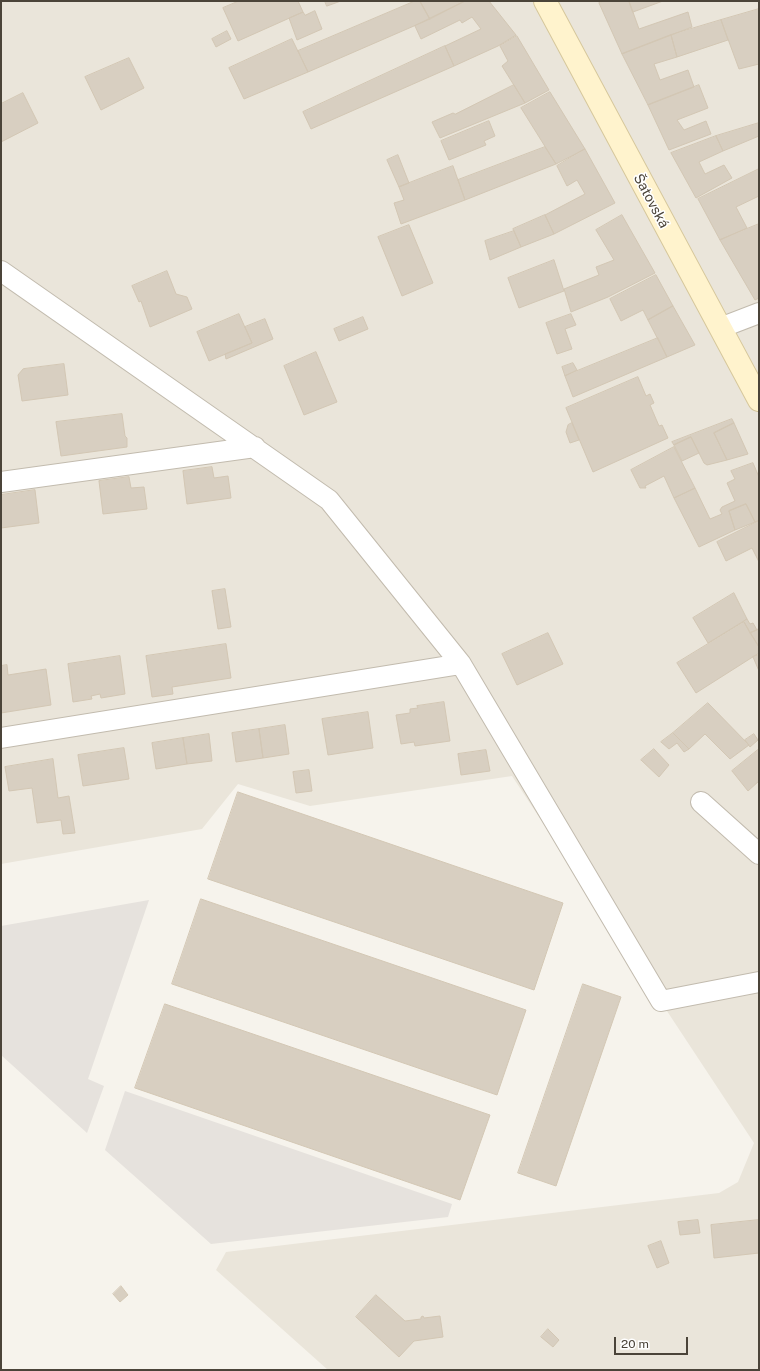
<!DOCTYPE html>
<html>
<head>
<meta charset="utf-8">
<style>
  body { margin:0 }
  #map { position:relative; width:760px; height:1371px; overflow:hidden; background:#f6f3ec; font-family:"Public Sans",sans-serif }
  canvas { display:block }
  .frame { position:absolute; inset:0; border:2px solid #4b4439; pointer-events:none }
  .scale { position:absolute; left:614px; top:1337px; width:74px; height:18px; box-sizing:border-box; border:2px solid #4b4439; border-top:0; padding-left:5px; font-size:12px; line-height:14px; white-space:nowrap; color:#4b4439; -webkit-text-stroke:3px #fff; paint-order:stroke }
</style>
</head>
<body>
<div id="map">
<canvas width="760" height="1371"></canvas>
<div class="frame"></div>
<div class="scale">20 m</div>
</div>
<script>
const context = document.querySelector('canvas').getContext('2d');
context.lineJoin = 'round';
function fill(path, color) {
  context.fillStyle = color;
  context.fill(path, 'evenodd');
}
function trace(path, color, width, dash) {
  context.strokeStyle = color;
  context.lineWidth = width;
  context.lineCap = dash ? 'butt' : 'round';
  context.setLineDash(dash || []);
  context.stroke(path);
}
function label(font, color, halo, rows, align = 'center') {
  context.font = font + ' "Public Sans",sans-serif';
  context.lineWidth = 3;
  context.setLineDash([]);
  context.textBaseline = 'middle';
  context.strokeStyle = halo;
  context.fillStyle = color;
  for (const [text, x, y, turn = 0] of rows) {
    context.save();
    context.translate(x, y);
    context.rotate((+turn || 0) * Math.PI / 180);
    context.textAlign = isNaN(turn) ? turn : align;
    if (halo) context.strokeText(text, 0, 0);
    context.fillText(text, 0, 0);
    context.restore();
  }
}
fill(new Path2D(`
  M 1,1 L 759,1 L 759,1370 L 328,1370 L 216,1270 L 226,1252 L 719,1193 L 738,1182 L 754,1143 L 512,776 L 310,806 L 238,784 L 202,829 L 1,864 Z`), '#eae5da');
fill(new Path2D(`
  M 149,900 L 88,1079 L 104,1086 L 87,1133 L 1,1055 L 1,926 Z
  M 125,1091 L 452,1204 L 448,1217 L 211,1244 L 105,1150 Z`), '#e6e2dd');
const building = new Path2D(`
  M 239,1 L 298,1 L 303,12 L 238,41 L 223,8 Z
  M 325,1 L 341,1 L 327,6 Z
  M 415,1 L 420,1 L 430,19 L 308,72 L 298,51 Z
  M 420,1 L 465,1 L 430,19 Z
  M 465,1 L 489,1 L 516,35 L 498,46 L 454,66 L 445,46 L 481,29 L 472,17 L 462,23 L 460,20 L 421,39 L 415,26 Z
  M 604,1 L 629,1 L 639,29 L 688,12 L 692,27 L 622,54 L 599,3 Z
  M 629,1 L 663,1 L 633,12 Z
  M 759,9 L 759,64 L 739,69 L 721,20 Z
  M 315,11 L 322,29 L 297,40 L 289,18 L 303,12 L 305,15 Z
  M 721,20 L 728,40 L 677,57 L 671,35 Z
  M 227,31 L 231,39 L 216,47 L 212,39 Z
  M 671,35 L 677,57 L 654,64 L 660,80 L 688,70 L 694,87 L 648,105 L 622,54 Z
  M 517,36 L 549,90 L 525,103 L 502,66 L 508,61 L 500,46 Z
  M 292,39 L 308,72 L 244,99 L 229,68 Z
  M 445,46 L 454,66 L 311,129 L 303,112 Z
  M 129,58 L 144,88 L 101,110 L 85,77 Z
  M 514,85 L 525,103 L 440,138 L 432,122 L 453,113 L 455,114 Z
  M 699,85 L 708,108 L 677,120 L 684,130 L 706,121 L 711,134 L 669,150 L 648,105 Z
  M 550,92 L 585,149 L 556,164 L 521,108 Z
  M 23,93 L 38,123 L 1,142 L 1,104 Z
  M 489,121 L 495,136 L 484,141 L 486,145 L 449,160 L 441,141 Z
  M 759,123 L 759,136 L 723,151 L 716,136 Z
  M 716,136 L 723,151 L 699,162 L 705,174 L 724,165 L 732,178 L 696,198 L 671,153 Z
  M 545,147 L 556,164 L 465,200 L 458,180 Z
  M 585,149 L 615,203 L 554,234 L 545,215 L 585,194 L 577,180 L 567,186 L 557,166 Z
  M 398,155 L 409,183 L 399,187 L 387,160 Z
  M 453,166 L 465,200 L 401,224 L 394,203 L 404,200 L 399,187 Z
  M 759,169 L 759,196 L 736,207 L 747,228 L 720,240 L 698,199 Z
  M 545,215 L 554,234 L 521,247 L 513,229 Z
  M 622,215 L 655,273 L 608,297 L 571,312 L 564,289 L 599,275 L 596,267 L 614,260 L 596,230 Z
  M 759,224 L 759,298 L 755,300 L 720,240 Z
  M 409,225 L 433,283 L 402,296 L 378,237 Z
  M 514,231 L 521,247 L 490,260 L 485,241 Z
  M 554,260 L 564,291 L 519,308 L 508,278 Z
  M 167,271 L 176,294 L 187,297 L 192,309 L 150,327 L 141,301 L 139,302 L 132,286 Z
  M 656,275 L 673,306 L 648,320 L 643,310 L 621,321 L 610,299 Z
  M 673,306 L 695,345 L 667,357 L 648,320 Z
  M 239,314 L 252,343 L 209,361 L 197,332 Z
  M 571,314 L 576,325 L 565,329 L 572,349 L 557,354 L 546,323 Z
  M 363,317 L 368,329 L 339,341 L 334,329 Z
  M 265,319 L 273,339 L 226,359 L 225,354 L 252,343 L 245,327 Z
  M 658,338 L 667,357 L 573,397 L 565,376 Z
  M 316,352 L 337,402 L 304,415 L 284,366 Z
  M 573,363 L 577,370 L 565,376 L 562,367 Z
  M 64,364 L 68,395 L 22,401 L 18,375 L 23,369 Z
  M 638,377 L 646,396 L 650,394 L 654,403 L 650,405 L 659,426 L 662,425 L 668,438 L 593,472 L 566,408 Z
  M 122,414 L 125,436 L 127,438 L 127,447 L 61,456 L 56,422 Z
  M 732,419 L 734,423 L 714,433 L 727,460 L 707,465 L 704,463 L 691,437 L 674,445 L 672,442 Z
  M 572,423 L 579,440 L 570,443 L 566,432 L 568,425 Z
  M 734,423 L 748,454 L 727,460 L 714,433 Z
  M 691,437 L 699,453 L 682,461 L 674,445 Z
  M 674,447 L 695,488 L 674,498 L 664,476 L 645,486 L 646,488 L 640,488 L 631,470 Z
  M 753,463 L 759,477 L 759,520 L 755,522 L 746,504 L 729,511 L 735,530 L 699,547 L 674,498 L 695,488 L 710,519 L 722,514 L 720,510 L 722,507 L 735,501 L 727,483 L 735,479 L 731,471 Z
  M 212,467 L 214,478 L 228,476 L 231,498 L 187,504 L 183,471 Z
  M 129,477 L 131,488 L 144,487 L 147,509 L 103,514 L 99,481 Z
  M 35,490 L 39,523 L 1,528 L 1,495 Z
  M 746,504 L 755,522 L 735,530 L 729,511 Z
  M 759,521 L 759,562 L 752,548 L 726,561 L 717,542 Z
  M 225,589 L 231,627 L 218,629 L 212,591 Z
  M 734,593 L 747,619 L 708,643 L 693,618 Z
  M 747,619 L 750,624 L 753,623 L 757,630 L 750,633 L 744,622 Z
  M 744,622 L 759,647 L 759,653 L 696,693 L 677,663 Z
  M 759,629 L 759,647 L 750,633 Z
  M 548,633 L 563,664 L 517,685 L 502,654 Z
  M 226,644 L 231,678 L 172,687 L 173,694 L 152,697 L 146,656 Z
  M 759,655 L 759,671 L 753,657 Z
  M 120,656 L 125,694 L 101,698 L 100,694 L 91,696 L 92,699 L 73,702 L 68,664 Z
  M 7,665 L 8,675 L 46,669 L 51,705 L 1,713 L 1,666 Z
  M 444,702 L 450,741 L 415,746 L 414,742 L 401,744 L 396,715 L 410,713 L 410,709 L 418,708 L 417,706 Z
  M 708,703 L 749,745 L 730,759 L 705,734 L 689,749 L 673,733 Z
  M 368,712 L 373,748 L 328,755 L 322,719 Z
  M 285,725 L 289,754 L 263,758 L 259,729 Z
  M 259,729 L 263,758 L 236,762 L 232,733 Z
  M 673,733 L 689,749 L 684,752 L 677,743 L 669,749 L 661,742 Z
  M 209,734 L 212,761 L 187,764 L 183,738 Z
  M 754,734 L 758,740 L 750,747 L 745,740 Z
  M 183,738 L 187,764 L 156,769 L 152,743 Z
  M 124,748 L 129,779 L 83,786 L 78,755 Z
  M 654,749 L 669,765 L 659,777 L 641,760 Z
  M 759,749 L 759,781 L 748,791 L 732,771 Z
  M 486,750 L 490,771 L 461,775 L 458,754 Z
  M 53,759 L 58,798 L 69,796 L 75,833 L 63,834 L 61,820 L 37,823 L 32,788 L 9,791 L 5,767 Z
  M 309,770 L 312,791 L 296,793 L 293,772 Z
  M 238,792 L 563,903 L 534,990 L 208,879 Z
  M 201,899 L 526,1010 L 497,1095 L 172,984 Z
  M 583,984 L 621,997 L 556,1186 L 518,1173 Z
  M 165,1004 L 490,1115 L 460,1200 L 135,1088 Z
  M 698,1220 L 700,1233 L 680,1235 L 678,1222 Z
  M 759,1220 L 759,1253 L 714,1258 L 711,1225 Z
  M 661,1241 L 669,1263 L 657,1268 L 648,1246 Z
  M 121,1286 L 128,1295 L 120,1302 L 113,1294 Z
  M 376,1295 L 405,1321 L 421,1319 L 421,1317 L 423,1316 L 424,1318 L 440,1316 L 443,1337 L 414,1341 L 399,1357 L 356,1317 Z
  M 548,1329 L 559,1340 L 553,1347 L 541,1337 Z`);
fill(building, '#d8cfc1');
trace(building, '#d3c7b4', 1);
const street = new Path2D(`
  M 1,271 L 329,500 L 461,664 L 661,1001 L 759,982
  M 720,328 L 759,313
  M 1,482 L 255,447
  M 1,738 L 461,664
  M 701,802 L 759,854`);
const secondary = new Path2D(`
  M 545,1 L 759,400`);
trace(street, '#c2bbae', 22);
trace(secondary, '#d6c79b', 24);
trace(street, '#fff', 20);
trace(secondary, '#fff3cd', 22);
label('14px', '#4b4439', '#fff', [
  ["Šatovská",651,201,62]
]);
</script>
</body>
</html>
